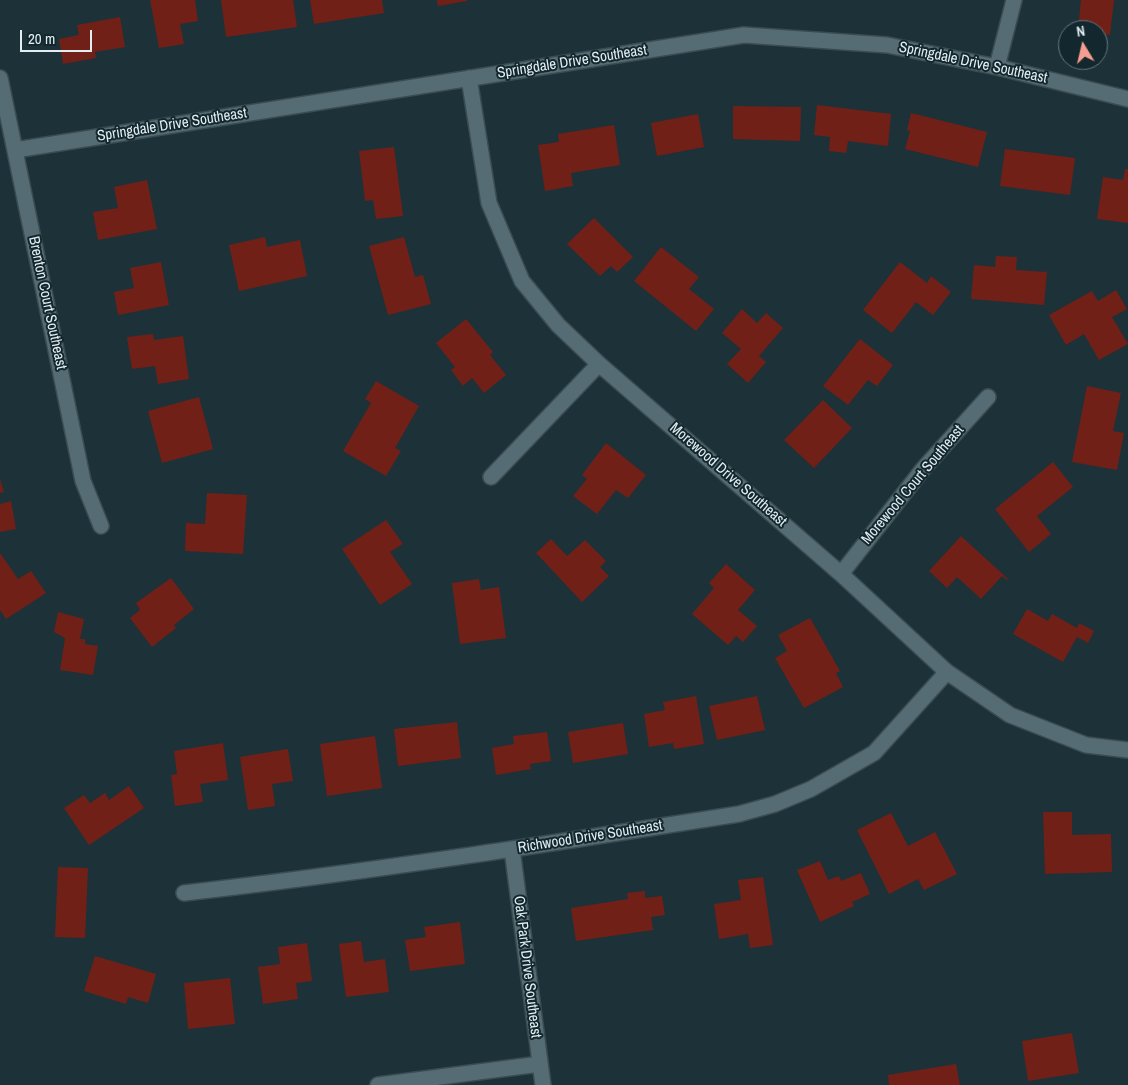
<!DOCTYPE html>
<html>
<head>
<meta charset="utf-8">
<style>
  body { margin:0 }
  #map { position:relative; width:1128px; height:1085px; overflow:hidden; background:#1d3138; font-family:"Archivo Narrow",sans-serif }
  canvas { display:block }
  .north { position:absolute; left:1058px; top:20px; width:50px; height:50px; box-sizing:border-box; background:#13272e; border:1px solid #65767c; border-radius:50%; rotate:351deg; font-size:14px; font-weight:700; line-height:20px; text-align:center; color:#e1edf1 }
  .north::after { content:''; display:block; margin:auto; width:18px; height:22px; background:#f59d8f; clip-path:polygon(50% 0,100% 100%,50% 72%,0 100%) }
  .scale { position:absolute; left:20px; top:30px; width:72px; height:22px; box-sizing:border-box; border:2px solid #e1edf1; border-top:0; padding-left:6px; font-size:15px; line-height:18px; white-space:nowrap; color:#e1edf1; -webkit-text-stroke:4px #13272e; paint-order:stroke }
</style>
</head>
<body>
<div id="map">
<canvas width="1128" height="1085"></canvas>
<div class="north">N</div>
<div class="scale">20 m</div>
</div>
<script>
const context = document.querySelector('canvas').getContext('2d');
context.lineJoin = 'round';
function fill(path, color) {
  context.fillStyle = color;
  context.fill(path, 'evenodd');
}
function trace(path, color, width, dash) {
  context.strokeStyle = color;
  context.lineWidth = width;
  context.lineCap = dash ? 'butt' : 'round';
  context.setLineDash(dash || []);
  context.stroke(path);
}
function label(font, color, halo, rows, align = 'center') {
  context.font = font + ' "Archivo Narrow",sans-serif';
  context.lineWidth = 4;
  context.setLineDash([]);
  context.textBaseline = 'middle';
  context.strokeStyle = halo;
  context.fillStyle = color;
  for (const [text, x, y, turn = 0] of rows) {
    context.save();
    context.translate(x, y);
    context.rotate((+turn || 0) * Math.PI / 180);
    context.textAlign = isNaN(turn) ? turn : align;
    if (halo) context.strokeText(text, 0, 0);
    context.fillText(text, 0, 0);
    context.restore();
  }
}
fill(new Path2D(`
  M 150,0 L 195,0 L 198,21 L 180,24 L 184,44 L 159,48 Z
  M 221,0 L 293,0 L 297,27 L 226,37 Z
  M 310,0 L 382,0 L 384,13 L 314,24 Z
  M 437,0 L 467,0 L 467,1 L 438,6 Z
  M 1081,0 L 1114,0 L 1110,35 L 1098,34 L 1098,30 L 1078,30 Z
  M 120,17 L 125,47 L 95,52 L 96,58 L 63,64 L 59,39 L 79,35 L 77,25 Z
  M 817,105 L 891,114 L 888,146 L 848,141 L 846,153 L 829,151 L 830,137 L 814,135 Z
  M 733,106 L 801,107 L 800,141 L 733,139 Z
  M 911,113 L 987,132 L 978,167 L 905,149 L 910,131 L 907,130 Z
  M 698,114 L 704,147 L 657,156 L 651,123 Z
  M 614,125 L 620,165 L 571,173 L 573,186 L 545,191 L 538,145 L 559,142 L 558,134 Z
  M 394,147 L 403,216 L 376,219 L 373,200 L 365,201 L 359,151 Z
  M 1005,149 L 1075,158 L 1070,195 L 1000,186 Z
  M 1125,169 L 1128,169 L 1128,223 L 1097,219 L 1103,177 L 1123,180 Z
  M 147,180 L 157,229 L 98,240 L 93,212 L 118,208 L 114,187 Z
  M 594,218 L 633,257 L 617,272 L 611,266 L 600,276 L 567,244 Z
  M 265,237 L 267,247 L 300,240 L 307,276 L 239,291 L 229,245 Z
  M 404,237 L 415,277 L 423,275 L 431,304 L 388,315 L 369,246 Z
  M 661,247 L 699,277 L 689,289 L 714,309 L 696,331 L 634,281 Z
  M 996,256 L 1017,257 L 1016,270 L 1047,272 L 1044,305 L 971,299 L 974,265 L 995,267 Z
  M 161,262 L 169,305 L 118,315 L 114,292 L 134,288 L 130,268 Z
  M 900,262 L 927,283 L 931,276 L 951,292 L 933,315 L 916,302 L 892,333 L 863,310 Z
  M 1116,290 L 1127,309 L 1112,317 L 1128,344 L 1099,360 L 1084,334 L 1066,345 L 1049,315 L 1092,291 L 1098,301 Z
  M 742,309 L 757,323 L 766,313 L 783,328 L 759,356 L 766,362 L 748,383 L 727,364 L 741,349 L 722,333 Z
  M 466,319 L 493,352 L 490,355 L 506,375 L 484,393 L 472,378 L 463,386 L 451,370 L 455,367 L 436,343 Z
  M 153,334 L 154,340 L 183,336 L 189,379 L 158,384 L 155,366 L 132,369 L 127,337 Z
  M 860,339 L 893,365 L 877,386 L 868,380 L 848,405 L 823,386 Z
  M 376,381 L 419,406 L 395,448 L 401,451 L 386,476 L 343,451 L 371,403 L 365,399 Z
  M 1087,386 L 1121,393 L 1113,431 L 1124,433 L 1117,470 L 1072,462 Z
  M 199,397 L 213,449 L 162,463 L 148,411 Z
  M 823,400 L 852,428 L 814,468 L 784,440 Z
  M 606,443 L 646,475 L 628,498 L 616,490 L 597,514 L 573,496 L 587,479 L 582,475 Z
  M 1053,462 L 1073,487 L 1037,516 L 1051,534 L 1029,552 L 995,509 Z
  M 0,479 L 4,492 L 0,493 Z
  M 207,493 L 247,495 L 243,554 L 185,551 L 186,523 L 205,524 Z
  M 11,501 L 16,529 L 0,532 L 0,504 Z
  M 386,520 L 403,544 L 390,552 L 412,584 L 380,605 L 342,549 Z
  M 961,536 L 1008,579 L 1007,580 L 1002,576 L 981,599 L 957,577 L 947,588 L 929,571 Z
  M 551,539 L 567,556 L 585,540 L 606,561 L 600,567 L 609,576 L 582,602 L 536,553 Z
  M 0,553 L 18,579 L 31,571 L 46,593 L 6,619 L 0,610 Z
  M 726,564 L 755,590 L 738,610 L 757,626 L 743,642 L 736,636 L 728,645 L 692,614 L 714,588 L 709,583 Z
  M 171,578 L 194,609 L 174,625 L 176,628 L 152,647 L 130,618 L 140,610 L 136,603 Z
  M 479,579 L 481,590 L 499,587 L 506,638 L 460,644 L 452,583 Z
  M 1027,609 L 1048,621 L 1052,614 L 1077,628 L 1079,623 L 1094,631 L 1088,643 L 1077,637 L 1063,662 L 1013,634 Z
  M 58,612 L 84,619 L 80,639 L 85,639 L 85,644 L 98,646 L 93,675 L 60,670 L 65,638 L 54,632 Z
  M 810,618 L 840,671 L 836,673 L 843,687 L 804,708 L 775,658 L 787,651 L 778,635 Z
  M 696,696 L 704,744 L 674,749 L 673,743 L 649,747 L 644,714 L 665,710 L 663,702 Z
  M 757,696 L 765,730 L 717,740 L 709,706 Z
  M 457,722 L 461,758 L 398,766 L 394,729 Z
  M 623,723 L 628,754 L 573,763 L 568,732 Z
  M 547,732 L 551,761 L 530,764 L 531,769 L 496,775 L 492,748 L 514,744 L 513,736 Z
  M 375,736 L 382,788 L 327,796 L 320,744 Z
  M 223,743 L 228,780 L 200,784 L 203,802 L 175,806 L 171,775 L 177,774 L 174,751 Z
  M 288,749 L 293,781 L 272,784 L 275,806 L 248,810 L 240,757 Z
  M 129,786 L 144,808 L 89,845 L 64,808 L 84,795 L 90,803 L 105,793 L 109,800 Z
  M 1043,812 L 1072,812 L 1072,835 L 1111,834 L 1112,872 L 1045,874 Z
  M 891,813 L 908,846 L 935,832 L 957,874 L 924,890 L 918,879 L 889,894 L 857,830 Z
  M 820,861 L 828,880 L 839,876 L 841,881 L 861,873 L 870,894 L 852,902 L 854,906 L 820,922 L 797,870 Z
  M 58,867 L 88,868 L 85,938 L 55,937 Z
  M 763,877 L 773,945 L 750,948 L 748,934 L 719,939 L 714,904 L 741,900 L 738,880 Z
  M 645,891 L 645,898 L 662,896 L 665,915 L 651,917 L 653,930 L 576,941 L 571,908 L 628,899 L 627,893 Z
  M 460,922 L 465,964 L 410,971 L 405,940 L 426,937 L 424,927 Z
  M 361,941 L 364,962 L 385,959 L 389,992 L 346,997 L 339,944 Z
  M 307,943 L 312,981 L 296,983 L 298,999 L 263,1004 L 258,967 L 280,964 L 278,947 Z
  M 95,956 L 156,974 L 148,1003 L 128,997 L 126,1004 L 84,991 Z
  M 230,978 L 235,1024 L 188,1029 L 184,983 Z
  M 1072,1033 L 1079,1073 L 1028,1081 L 1022,1041 Z
  M 956,1064 L 960,1085 L 889,1085 L 888,1075 Z`), '#712018');
const minor = new Path2D(`
  M 997,67 L 1014,0
  M 0,78 L 83,481 L 101,526
  M 469,78 L 489,203 L 522,281 L 558,325 L 599,364 L 841,574 L 947,672 L 1010,715 L 1086,745 L 1128,750
  M 15,150 L 744,35 L 887,45 L 997,67 L 1128,99
  M 491,477 L 599,364
  M 841,574 L 923,469 L 988,397
  M 512,849 L 543,1085
  M 184,893 C 369,872 554,843 739,814 L 775,804 L 811,789 L 874,753 L 947,672
  M 378,1085 L 540,1064`);
trace(minor, '#3a4c51', 18);
trace(minor, '#566c74', 15);
label('15px', '#e1edf1', '#13272e', [
  ["Springdale Drive Southeast",572,62,-9],
  ["Springdale Drive Southeast",973,63,12],
  ["Springdale Drive Southeast",172,125,-9],
  ["Brenton Court Southeast",47,303,78],
  ["Morewood Drive Southeast",728,475,41],
  ["Morewood Court Southeast",913,485,-50],
  ["Richwood Drive Southeast",590,837,-9],
  ["Oak Park Drive Southeast",527,967,83]
]);
</script>
</body>
</html>
